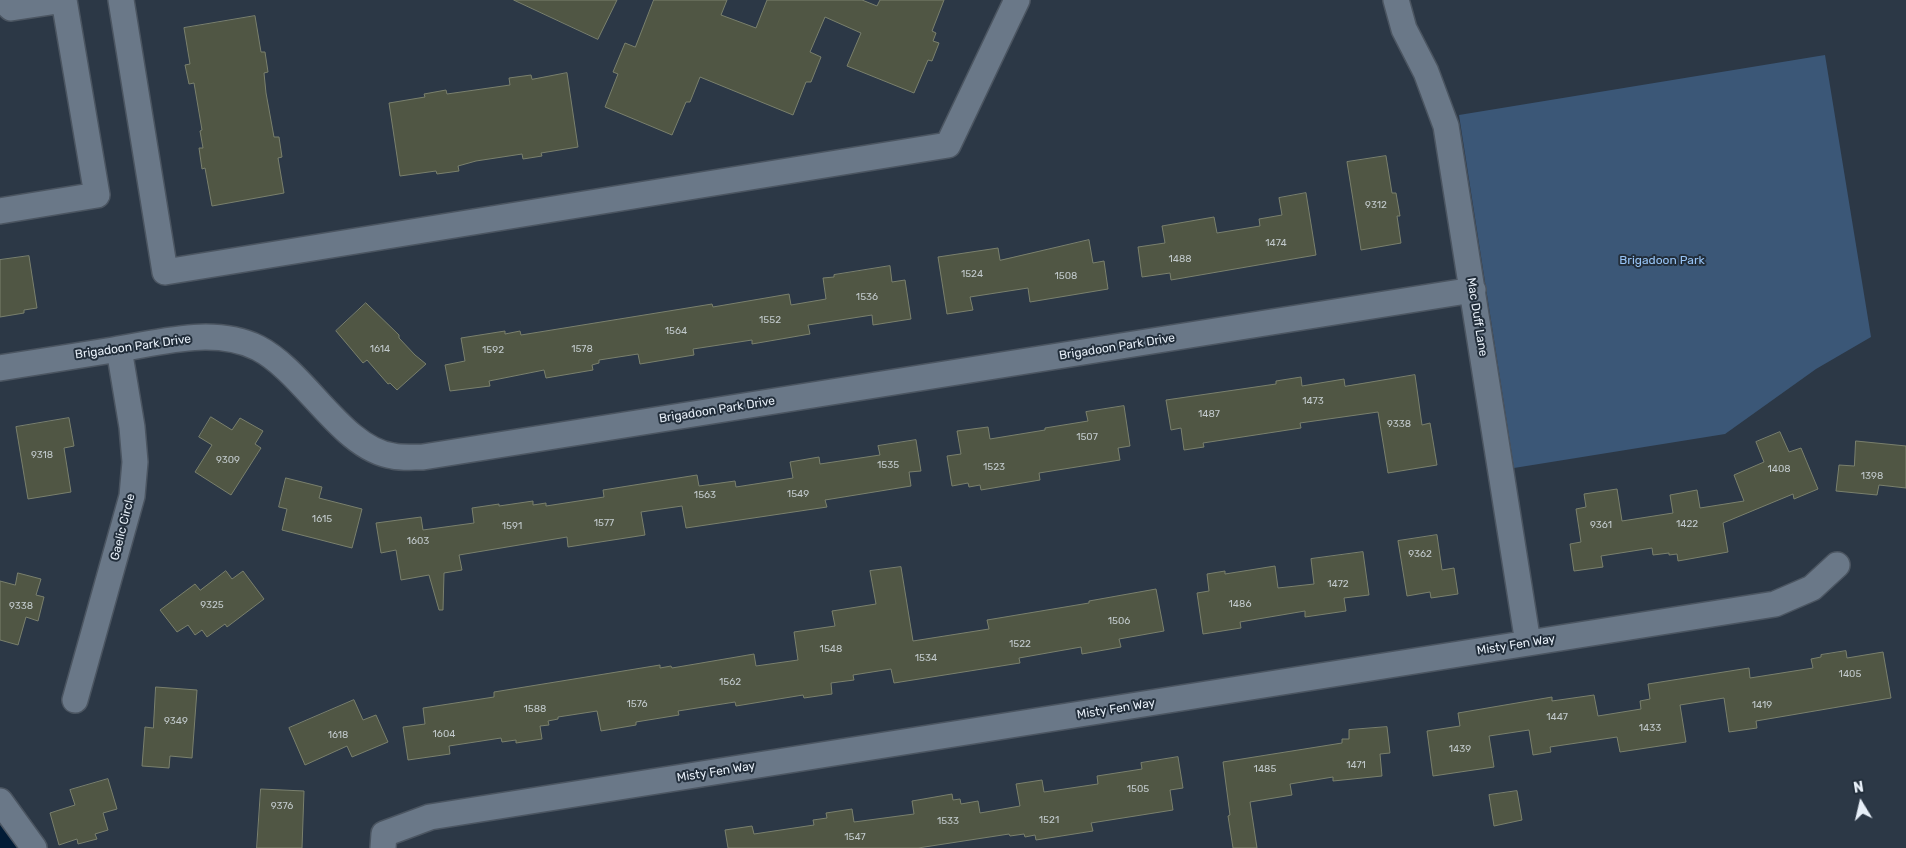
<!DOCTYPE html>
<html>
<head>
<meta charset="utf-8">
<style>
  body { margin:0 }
  #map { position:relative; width:1906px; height:848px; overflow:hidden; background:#2c3846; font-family:Rubik,sans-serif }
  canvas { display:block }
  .north { position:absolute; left:1836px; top:778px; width:50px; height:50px; -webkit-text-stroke:4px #222e3b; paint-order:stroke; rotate:351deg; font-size:14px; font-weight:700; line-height:20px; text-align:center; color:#e7eff8 }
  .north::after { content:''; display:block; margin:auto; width:18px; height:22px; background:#e7eff8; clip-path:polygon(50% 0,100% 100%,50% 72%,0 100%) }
</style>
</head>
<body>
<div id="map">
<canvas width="1906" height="848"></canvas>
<div class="north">N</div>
</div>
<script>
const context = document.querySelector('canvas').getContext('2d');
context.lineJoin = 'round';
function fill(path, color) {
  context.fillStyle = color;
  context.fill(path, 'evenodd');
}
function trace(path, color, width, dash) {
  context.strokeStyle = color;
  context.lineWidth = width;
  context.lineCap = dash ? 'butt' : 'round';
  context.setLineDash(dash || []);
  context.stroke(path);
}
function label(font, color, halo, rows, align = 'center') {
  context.font = font + ' Rubik,sans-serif';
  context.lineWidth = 4;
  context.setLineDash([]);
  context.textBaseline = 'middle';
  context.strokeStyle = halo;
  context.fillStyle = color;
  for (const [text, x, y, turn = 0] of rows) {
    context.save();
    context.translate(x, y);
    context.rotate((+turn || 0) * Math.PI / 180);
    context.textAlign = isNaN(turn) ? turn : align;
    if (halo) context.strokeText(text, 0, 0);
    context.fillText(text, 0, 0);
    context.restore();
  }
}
fill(new Path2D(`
  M 1825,55 L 1871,337 L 1816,369 L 1725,434 L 1514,468 L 1459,115 Z`), '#3b5777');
trace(new Path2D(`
  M 0,834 L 9,848`), '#021c36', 25);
const building = new Path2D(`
  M 514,0 L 617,0 L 598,39 Z
  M 654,0 L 727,0 L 721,15 L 756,28 L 767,0 L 862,0 L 877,6 L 880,0 L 944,0 L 932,31 L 936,33 L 933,41 L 939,43 L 932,61 L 928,60 L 914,93 L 847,66 L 861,33 L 825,17 L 810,52 L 821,57 L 811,82 L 806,82 L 793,115 L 700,77 L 690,102 L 686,102 L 672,135 L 605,107 L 618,74 L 613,72 L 625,43 L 635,47 Z
  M 255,16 L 261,52 L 265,52 L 268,72 L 264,73 L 266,93 L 274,137 L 279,137 L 282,157 L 278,158 L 284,193 L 212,206 L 205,168 L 202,169 L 199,148 L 203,148 L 200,131 L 202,130 L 194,83 L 189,84 L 185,65 L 190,64 L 184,28 Z
  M 567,73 L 578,147 L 541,153 L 542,156 L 523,159 L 522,154 L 476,161 L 458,166 L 459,171 L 437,174 L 436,171 L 400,176 L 389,103 L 425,97 L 424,94 L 446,90 L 447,94 L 510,85 L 509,78 L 531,75 L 532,79 Z
  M 1386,156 L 1392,193 L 1396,193 L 1400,216 L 1397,216 L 1401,243 L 1361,250 L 1347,162 Z
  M 1306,193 L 1316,255 L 1171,280 L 1170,273 L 1142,277 L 1138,247 L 1165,243 L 1162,226 L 1214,217 L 1217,233 L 1260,226 L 1259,219 L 1282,215 L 1279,198 Z
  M 1089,240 L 1093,263 L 1104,261 L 1108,289 L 1030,302 L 1028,288 L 970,297 L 973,310 L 947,314 L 938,257 L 998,248 L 1000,260 Z
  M 29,256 L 37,308 L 24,310 L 24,313 L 0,317 L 0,260 Z
  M 890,266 L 892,282 L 905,280 L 911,319 L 873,325 L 872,315 L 808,325 L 810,334 L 752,344 L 752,340 L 693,349 L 694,355 L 640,364 L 638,354 L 599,360 L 599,363 L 592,365 L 593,370 L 546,378 L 544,370 L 489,381 L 490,386 L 450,391 L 445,365 L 465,361 L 461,338 L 505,331 L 505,334 L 520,331 L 521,335 L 712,304 L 713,307 L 789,294 L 791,305 L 826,299 L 823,278 L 834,277 L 834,275 Z
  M 366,303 L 399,335 L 399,338 L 415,355 L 426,364 L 397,390 L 390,383 L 388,384 L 367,360 L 363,363 L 336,331 Z
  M 1415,375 L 1422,425 L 1430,423 L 1437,465 L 1388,473 L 1378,412 L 1300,423 L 1301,428 L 1203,443 L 1204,447 L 1184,450 L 1181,428 L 1171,430 L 1166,400 L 1276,384 L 1276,381 L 1301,377 L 1302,386 L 1344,379 L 1345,386 Z
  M 1124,406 L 1130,446 L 1118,448 L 1120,460 L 1039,473 L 1040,480 L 981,490 L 980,485 L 969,487 L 968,483 L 952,486 L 947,456 L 961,454 L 957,431 L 988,427 L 990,439 L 1045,430 L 1045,428 L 1088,421 L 1086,412 Z
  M 211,417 L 232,430 L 240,418 L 263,431 L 255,444 L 261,448 L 231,495 L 195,472 L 212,445 L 199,437 Z
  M 69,418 L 74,446 L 64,448 L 71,492 L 28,499 L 16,427 Z
  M 1780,432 L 1789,452 L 1801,448 L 1818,489 L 1794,499 L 1793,494 L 1723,523 L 1728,552 L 1678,561 L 1677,554 L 1669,555 L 1669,553 L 1653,555 L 1652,548 L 1601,556 L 1603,567 L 1574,571 L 1570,544 L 1581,542 L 1576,509 L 1586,507 L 1584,494 L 1617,489 L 1622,521 L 1673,513 L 1670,495 L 1697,490 L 1700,508 L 1744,501 L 1734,475 L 1764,462 L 1756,442 Z
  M 916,440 L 921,471 L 909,472 L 911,486 L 825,500 L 827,507 L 686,528 L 682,506 L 641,512 L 645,535 L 568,547 L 567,537 L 459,555 L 462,570 L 444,573 L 443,610 L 439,610 L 429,575 L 401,580 L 396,550 L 381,553 L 376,523 L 421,517 L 423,530 L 474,523 L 472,508 L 499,504 L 499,506 L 533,501 L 533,505 L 546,503 L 546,506 L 604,497 L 603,490 L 697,475 L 699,486 L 735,481 L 736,487 L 793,478 L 790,462 L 819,457 L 820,464 L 880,455 L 878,446 Z
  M 1856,441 L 1906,446 L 1906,488 L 1879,485 L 1877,495 L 1836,491 L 1839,465 L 1854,466 Z
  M 286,478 L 322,487 L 319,498 L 362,509 L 352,548 L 282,530 L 287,509 L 279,507 Z
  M 1437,535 L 1442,570 L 1454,568 L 1458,594 L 1431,598 L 1430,592 L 1407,596 L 1398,541 Z
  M 1363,552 L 1369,595 L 1344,598 L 1346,611 L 1305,617 L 1305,611 L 1240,622 L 1241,628 L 1203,634 L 1197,593 L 1209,591 L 1207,574 L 1225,571 L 1225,574 L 1275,566 L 1278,588 L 1314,584 L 1311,559 Z
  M 901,567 L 913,641 L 989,629 L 987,620 L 1089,603 L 1089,601 L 1156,589 L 1164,631 L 1119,639 L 1121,647 L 1082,654 L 1081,647 L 1019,658 L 1020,663 L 894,683 L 891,669 L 853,675 L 854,680 L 831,683 L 832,694 L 804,698 L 803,695 L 736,706 L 735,702 L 678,711 L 679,715 L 636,722 L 636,725 L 601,731 L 597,711 L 558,717 L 558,719 L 548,721 L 549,725 L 540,726 L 542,739 L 516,743 L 516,740 L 502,742 L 501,738 L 449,746 L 450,754 L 408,760 L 403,727 L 425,724 L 423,708 L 494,697 L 494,692 L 660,665 L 660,668 L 671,666 L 672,668 L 754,654 L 756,666 L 798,660 L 794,632 L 835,626 L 832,611 L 876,604 L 870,571 Z
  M 226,571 L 232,579 L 243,571 L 264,599 L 227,627 L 225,624 L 207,637 L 202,630 L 195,635 L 188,625 L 177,632 L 160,610 L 195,584 L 200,590 Z
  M 18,573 L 41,579 L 36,595 L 44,597 L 38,621 L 26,617 L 18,645 L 0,640 L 0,581 L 15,585 Z
  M 1846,651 L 1847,658 L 1883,652 L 1891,698 L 1756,721 L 1757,728 L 1729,732 L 1724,698 L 1680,705 L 1686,742 L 1620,752 L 1617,737 L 1550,747 L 1551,752 L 1533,755 L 1529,730 L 1489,736 L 1494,767 L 1433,776 L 1427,731 L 1460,726 L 1458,713 L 1552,697 L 1552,701 L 1594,695 L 1598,716 L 1641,709 L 1640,701 L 1650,699 L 1648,684 L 1749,668 L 1750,678 L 1813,668 L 1811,659 L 1821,657 L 1821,655 Z
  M 156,687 L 197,690 L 192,758 L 170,756 L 169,768 L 142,766 L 145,727 L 153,728 Z
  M 354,700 L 363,720 L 376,715 L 388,742 L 352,757 L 347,746 L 305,765 L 289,728 Z
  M 1387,727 L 1390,753 L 1380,754 L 1382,776 L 1333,781 L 1333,777 L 1290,784 L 1292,795 L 1250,802 L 1257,848 L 1233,848 L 1228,816 L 1230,815 L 1223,762 L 1342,743 L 1342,739 L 1349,739 L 1349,730 Z
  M 1178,757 L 1183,788 L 1170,790 L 1173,810 L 1091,823 L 1093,831 L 1036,840 L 1035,835 L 1025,837 L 1024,834 L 1010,836 L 1009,834 L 918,848 L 728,848 L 725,830 L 752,826 L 754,834 L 814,825 L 813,820 L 827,818 L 826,813 L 852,809 L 854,822 L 914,814 L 912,801 L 952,794 L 953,800 L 960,799 L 961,804 L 978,801 L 980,813 L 1020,806 L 1016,784 L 1042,780 L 1044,792 L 1098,784 L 1097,776 L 1142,769 L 1141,763 Z
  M 108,779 L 117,809 L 103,813 L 108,830 L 95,834 L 97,839 L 78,844 L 77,839 L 59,845 L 50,813 L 75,805 L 70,790 Z
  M 261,789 L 304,791 L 302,848 L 257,848 Z
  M 1517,791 L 1522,820 L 1494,826 L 1489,795 Z`);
fill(building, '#505644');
trace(building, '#7a806d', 1);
const minor = new Path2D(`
  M 3,0 L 11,8 L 64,0
  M 121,0 L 165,272 L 948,145 L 1017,0
  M 1396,0 L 1404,29 L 1426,72 L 1446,126 L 1528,643
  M 0,211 L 97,195 L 64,0
  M 0,368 C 38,362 75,356 113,350 C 159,343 213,326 258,348 C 305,372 342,449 393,456 C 402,458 413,457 423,457 L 1473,290
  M 75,700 L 132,496 L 135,462 L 132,427 L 119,349
  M 0,801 L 34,848
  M 383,848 L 384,834 L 430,817 L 1775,604 L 1812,588 L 1837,565`);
trace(minor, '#4b5561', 28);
trace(minor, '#6a7888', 25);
label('10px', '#c1c9cb', null, [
  ["9312",1376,205],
  ["1474",1276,243],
  ["1488",1180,259],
  ["1524",972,274],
  ["1508",1066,276],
  ["1536",867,297],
  ["1552",770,320],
  ["1564",676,331],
  ["1614",380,349],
  ["1578",582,349],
  ["1592",493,350],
  ["1473",1313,401],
  ["1487",1209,414],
  ["9338",1399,424],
  ["1507",1087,437],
  ["9318",42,455],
  ["9309",228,460],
  ["1535",888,465],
  ["1523",994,467],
  ["1408",1779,469],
  ["1398",1872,476],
  ["1549",798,494],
  ["1563",705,495],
  ["1615",322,519],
  ["1577",604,523],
  ["1422",1687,524],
  ["9361",1601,525],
  ["1591",512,526],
  ["1603",418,541],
  ["9362",1420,554],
  ["1472",1338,584],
  ["1486",1240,604],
  ["9325",212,605],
  ["9338",21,606],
  ["1506",1119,621],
  ["1522",1020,644],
  ["1548",831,649],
  ["1534",926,658],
  ["1405",1850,674],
  ["1562",730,682],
  ["1576",637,704],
  ["1419",1762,705],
  ["1588",535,709],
  ["1447",1557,717],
  ["9349",176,721],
  ["1433",1650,728],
  ["1604",444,734],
  ["1618",338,735],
  ["1439",1460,749],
  ["1471",1356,765],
  ["1485",1265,769],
  ["1505",1138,789],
  ["9376",282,806],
  ["1521",1049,820],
  ["1533",948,821],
  ["1547",855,837]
]);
label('12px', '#97c3f4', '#222e3b', [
  ["Brigadoon Park",1662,261]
]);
label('12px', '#e7eff8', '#222e3b', [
  ["Mac Duff Lane",1477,317,81],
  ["Brigadoon Park Drive",133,347,-8],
  ["Brigadoon Park Drive",1117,347,-9],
  ["Brigadoon Park Drive",717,410,-9],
  ["Gaelic Circle",123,527,-76],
  ["Misty Fen Way",1516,645,-9],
  ["Misty Fen Way",1116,709,-9],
  ["Misty Fen Way",716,772,-9]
]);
</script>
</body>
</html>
